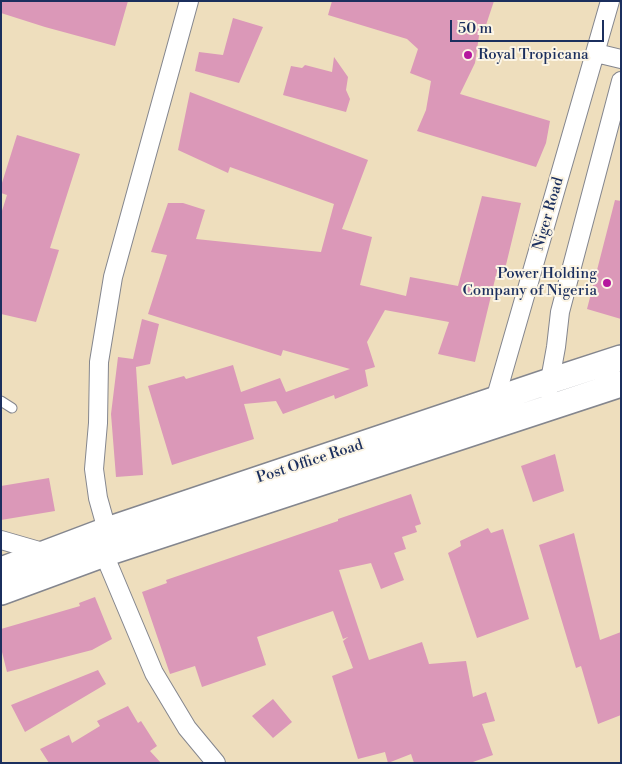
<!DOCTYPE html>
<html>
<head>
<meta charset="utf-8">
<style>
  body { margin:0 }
  #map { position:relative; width:622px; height:764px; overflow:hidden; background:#eedebd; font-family:"Libre Bodoni",serif }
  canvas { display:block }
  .frame { position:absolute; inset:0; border:2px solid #1b2f5e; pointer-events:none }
  .scale { position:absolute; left:450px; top:20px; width:154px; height:22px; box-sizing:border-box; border:2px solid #1b2f5e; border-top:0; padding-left:6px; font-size:15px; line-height:18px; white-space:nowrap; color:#1b2f5e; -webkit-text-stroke:4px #fcf5e5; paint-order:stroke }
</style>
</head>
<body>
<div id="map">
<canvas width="622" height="764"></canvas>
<div class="frame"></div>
<div class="scale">50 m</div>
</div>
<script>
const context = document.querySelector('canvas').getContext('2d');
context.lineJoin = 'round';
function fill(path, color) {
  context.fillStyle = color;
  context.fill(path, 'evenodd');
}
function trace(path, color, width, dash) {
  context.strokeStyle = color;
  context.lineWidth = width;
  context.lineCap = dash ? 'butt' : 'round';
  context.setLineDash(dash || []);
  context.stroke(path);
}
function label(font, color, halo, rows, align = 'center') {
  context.font = font + ' "Libre Bodoni",serif';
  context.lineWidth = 4;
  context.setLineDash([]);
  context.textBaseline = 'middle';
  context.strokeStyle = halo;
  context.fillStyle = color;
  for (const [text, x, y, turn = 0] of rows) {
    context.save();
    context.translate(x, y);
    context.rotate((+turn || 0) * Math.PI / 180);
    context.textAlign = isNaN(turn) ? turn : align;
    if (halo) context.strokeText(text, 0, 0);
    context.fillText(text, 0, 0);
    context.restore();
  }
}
fill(new Path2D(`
  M 1,1 L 128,1 L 115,46 L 45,27 L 1,13 Z
  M 332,1 L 494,1 L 484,31 L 480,29 L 475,63 L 460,94 L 550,121 L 546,143 L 536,167 L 417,131 L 426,110 L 431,81 L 410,73 L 418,49 L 407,39 L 328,15 Z
  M 233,18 L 263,27 L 239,83 L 195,71 L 199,52 L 223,55 Z
  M 334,57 L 348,77 L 346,90 L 350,99 L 346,112 L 283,95 L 291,66 L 302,68 L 305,65 L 332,72 Z
  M 190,92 L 368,160 L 342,229 L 372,237 L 360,285 L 406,296 L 410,277 L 458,286 L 482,196 L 521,203 L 505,269 L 498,267 L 475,362 L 438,354 L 449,322 L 385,310 L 367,342 L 375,367 L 365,370 L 368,386 L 335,399 L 334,395 L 283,414 L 276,401 L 244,404 L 254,439 L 172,465 L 148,386 L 184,376 L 186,379 L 233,365 L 241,392 L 280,378 L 286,392 L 350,369 L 283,350 L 281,356 L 148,314 L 167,255 L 151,252 L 168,203 L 183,203 L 205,210 L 196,239 L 321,252 L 334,204 L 230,167 L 228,173 L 178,150 Z
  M 17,135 L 80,154 L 50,248 L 59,250 L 36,322 L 1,314 L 1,214 L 7,195 L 1,193 L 1,186 Z
  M 615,200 L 621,201 L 621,319 L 587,309 Z
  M 142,319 L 159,324 L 150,364 L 136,367 L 143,475 L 116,477 L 111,414 L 118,357 L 133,359 Z
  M 555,454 L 564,491 L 533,502 L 521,466 Z
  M 49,478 L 55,511 L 1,520 L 1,486 Z
  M 411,494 L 421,524 L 415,526 L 417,532 L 402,537 L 406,549 L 394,553 L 404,580 L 381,589 L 371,563 L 339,570 L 369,660 L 422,642 L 429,664 L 466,661 L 473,697 L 486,692 L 495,721 L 482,724 L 493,755 L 470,763 L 414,763 L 411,754 L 388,763 L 385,752 L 358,759 L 332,676 L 353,668 L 343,641 L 348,637 L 343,639 L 333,611 L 257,637 L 266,665 L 202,687 L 195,666 L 170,674 L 142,592 L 167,583 L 166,580 L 338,521 L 338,519 Z
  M 488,528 L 491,533 L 503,529 L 529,619 L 477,638 L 448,553 L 461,546 L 460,541 Z
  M 574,533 L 600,640 L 621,632 L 621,715 L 598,724 L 581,666 L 576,668 L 539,545 Z
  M 95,597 L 112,639 L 92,650 L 7,672 L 1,648 L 1,629 L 80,606 L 79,603 Z
  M 98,670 L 106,684 L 25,732 L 11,705 Z
  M 273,699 L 292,722 L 273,738 L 252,716 Z
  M 128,706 L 138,723 L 141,721 L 157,746 L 150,751 L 161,763 L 49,763 L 40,749 L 69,735 L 72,743 L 100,726 L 97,721 Z`), '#db98b8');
const lane = new Path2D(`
  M 1,401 L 12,408`);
const street = new Path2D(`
  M 596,53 L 621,59
  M 548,391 L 556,347 L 560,312 L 621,81
  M 493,407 L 610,1
  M 107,530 L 98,498 L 94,469 L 98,423 L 99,362 L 113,277 L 189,1
  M 1,540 L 46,553
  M 104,554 L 154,673 L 187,728 L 216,763`);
const secondary = new Path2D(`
  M 1,570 L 107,530 L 550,381 L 621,358
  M 1,592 L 104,554 L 621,384`);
trace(lane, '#84868e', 11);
trace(street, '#84868e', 20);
trace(secondary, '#84868e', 28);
trace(lane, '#fff', 9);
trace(street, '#fff', 18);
trace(secondary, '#fff', 25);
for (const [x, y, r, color] of [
  [468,55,5,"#b5179e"],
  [607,283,5,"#b5179e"]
]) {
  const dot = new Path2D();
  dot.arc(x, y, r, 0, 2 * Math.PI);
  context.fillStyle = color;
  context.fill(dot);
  trace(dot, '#fcf5e5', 2);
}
label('15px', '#1b2f5e', '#fcf5e5', [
  ["Royal Tropicana",478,55],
  ["Power Holding",597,274,"right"],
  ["Company of Nigeria",597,291,"right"]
], 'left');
label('15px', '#1b2f5e', '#fcf5e5', [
  ["Niger Road",549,214,-74],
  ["Post Office Road",310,462,-18]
]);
</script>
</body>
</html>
